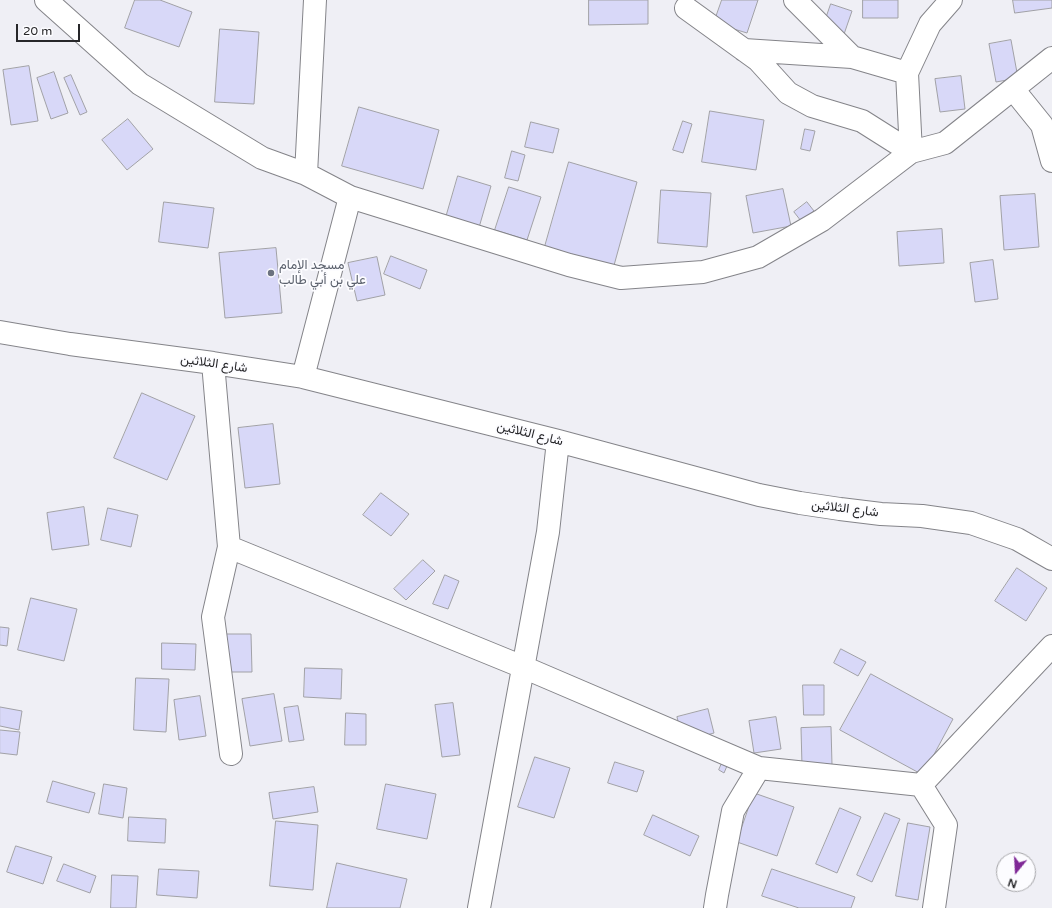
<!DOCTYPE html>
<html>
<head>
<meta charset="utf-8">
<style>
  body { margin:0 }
  #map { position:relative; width:1052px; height:908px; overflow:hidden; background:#efeff5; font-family:"Varela Round",sans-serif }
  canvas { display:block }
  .north { position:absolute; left:996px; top:852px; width:40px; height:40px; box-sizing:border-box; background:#fcfcff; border:1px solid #a6a6a9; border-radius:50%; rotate:198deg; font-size:11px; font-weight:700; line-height:16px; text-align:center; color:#262629 }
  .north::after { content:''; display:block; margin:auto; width:14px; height:18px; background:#7f2896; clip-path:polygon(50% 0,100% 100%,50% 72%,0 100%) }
  .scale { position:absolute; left:16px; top:24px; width:64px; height:18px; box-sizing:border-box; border:2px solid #262629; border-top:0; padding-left:5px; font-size:12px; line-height:14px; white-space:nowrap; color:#262629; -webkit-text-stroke:3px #fcfcff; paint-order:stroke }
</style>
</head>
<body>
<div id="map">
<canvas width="1052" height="908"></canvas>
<div class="north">N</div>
<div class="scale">20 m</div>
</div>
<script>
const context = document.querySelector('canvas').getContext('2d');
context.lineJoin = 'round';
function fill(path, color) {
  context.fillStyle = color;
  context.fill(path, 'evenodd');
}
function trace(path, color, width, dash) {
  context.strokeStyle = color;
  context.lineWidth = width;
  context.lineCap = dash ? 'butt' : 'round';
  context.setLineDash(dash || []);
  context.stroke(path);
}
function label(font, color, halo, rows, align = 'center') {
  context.font = font + ' "Varela Round",Vazirmatn,sans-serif';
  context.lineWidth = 3.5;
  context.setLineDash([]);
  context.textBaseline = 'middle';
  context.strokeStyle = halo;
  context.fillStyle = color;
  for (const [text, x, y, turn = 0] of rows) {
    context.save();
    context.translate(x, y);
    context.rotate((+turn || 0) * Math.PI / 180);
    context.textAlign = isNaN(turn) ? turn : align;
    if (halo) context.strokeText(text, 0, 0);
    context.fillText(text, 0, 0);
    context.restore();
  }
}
const building = new Path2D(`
  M 135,0 L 160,0 L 192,12 L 179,47 L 125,28 Z
  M 589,0 L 648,0 L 648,24 L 589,25 Z
  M 722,0 L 758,0 L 747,33 L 714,23 Z
  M 863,0 L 898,0 L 898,18 L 863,18 Z
  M 1013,0 L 1052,0 L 1052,8 L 1015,13 Z
  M 831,4 L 852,11 L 842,40 L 821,33 Z
  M 220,29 L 259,32 L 254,104 L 215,102 Z
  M 1011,40 L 1018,78 L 996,82 L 989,44 Z
  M 29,66 L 38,121 L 11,125 L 3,70 Z
  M 54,72 L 68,113 L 51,119 L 37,78 Z
  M 71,75 L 87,112 L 80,115 L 64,78 Z
  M 961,76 L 965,109 L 940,112 L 935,79 Z
  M 359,107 L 439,130 L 423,189 L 342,166 Z
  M 710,111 L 764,120 L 756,170 L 702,162 Z
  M 128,119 L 153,149 L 127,170 L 102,140 Z
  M 683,121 L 692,124 L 683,153 L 673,150 Z
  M 531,122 L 559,129 L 553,153 L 525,147 Z
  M 805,129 L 815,131 L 810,151 L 801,149 Z
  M 512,151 L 525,155 L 518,181 L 505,178 Z
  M 569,162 L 637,182 L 613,269 L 544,250 Z
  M 458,176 L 491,186 L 478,231 L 445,221 Z
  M 509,187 L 541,197 L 527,240 L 495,230 Z
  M 783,189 L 791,226 L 753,233 L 746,196 Z
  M 661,190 L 711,193 L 707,247 L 658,243 Z
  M 1035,194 L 1039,247 L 1004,250 L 1000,196 Z
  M 164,202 L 214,208 L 208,248 L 159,242 Z
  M 807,202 L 814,211 L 801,221 L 794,212 Z
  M 942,229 L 944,263 L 899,266 L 897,232 Z
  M 276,248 L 282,313 L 225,318 L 219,253 Z
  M 391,256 L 427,270 L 420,289 L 384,274 Z
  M 377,257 L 385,295 L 357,301 L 348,263 Z
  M 993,260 L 998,299 L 975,302 L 970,263 Z
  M 142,393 L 195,416 L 167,480 L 114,458 Z
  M 273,424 L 280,484 L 245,488 L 238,428 Z
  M 381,493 L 409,514 L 391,536 L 363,515 Z
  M 84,507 L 89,545 L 52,550 L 47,513 Z
  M 108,508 L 138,515 L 131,547 L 101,540 Z
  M 423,560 L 435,571 L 406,600 L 394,589 Z
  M 1017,568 L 1047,588 L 1026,621 L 995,601 Z
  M 445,575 L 459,581 L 448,609 L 433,604 Z
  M 31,598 L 77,609 L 64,661 L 18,650 Z
  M 0,627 L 9,628 L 7,646 L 0,645 Z
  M 226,634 L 251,634 L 252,672 L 228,672 Z
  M 162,643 L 196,644 L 195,670 L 162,669 Z
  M 841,649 L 866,662 L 858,676 L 834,663 Z
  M 305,668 L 342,669 L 341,699 L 304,697 Z
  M 871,674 L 953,719 L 923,775 L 840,730 Z
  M 136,678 L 169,679 L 166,732 L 134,730 Z
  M 803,685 L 824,685 L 824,715 L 804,715 Z
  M 274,694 L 282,741 L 250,746 L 242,699 Z
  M 200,696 L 206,736 L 179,740 L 174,700 Z
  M 453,703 L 460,755 L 442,757 L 435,705 Z
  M 298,706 L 304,740 L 289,742 L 284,708 Z
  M 0,707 L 22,711 L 19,730 L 0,726 Z
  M 708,709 L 714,733 L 683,741 L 677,717 Z
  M 346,713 L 366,714 L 366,745 L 345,745 Z
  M 776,717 L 781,749 L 754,753 L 749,721 Z
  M 831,727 L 832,765 L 802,766 L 801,728 Z
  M 0,730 L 20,732 L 17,755 L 0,753 Z
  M 535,757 L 570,768 L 554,818 L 518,807 Z
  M 615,762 L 644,771 L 637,792 L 608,783 Z
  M 722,763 L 727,766 L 724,773 L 719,770 Z
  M 53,781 L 95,793 L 89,813 L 47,802 Z
  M 104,784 L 127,788 L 123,818 L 99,814 Z
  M 386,784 L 436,794 L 427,839 L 377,829 Z
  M 314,787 L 318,812 L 273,819 L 269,793 Z
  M 754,793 L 794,807 L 777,856 L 737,842 Z
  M 840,808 L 861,817 L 837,873 L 816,864 Z
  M 885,813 L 900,819 L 872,882 L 857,875 Z
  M 653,815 L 699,836 L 690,856 L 644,835 Z
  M 129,817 L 166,819 L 165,843 L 128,841 Z
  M 276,821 L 318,825 L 313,890 L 270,886 Z
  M 908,823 L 930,827 L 918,900 L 896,896 Z
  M 16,846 L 52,857 L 43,884 L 7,872 Z
  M 337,863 L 407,879 L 400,908 L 327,908 Z
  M 64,864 L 96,876 L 90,893 L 57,881 Z
  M 159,869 L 199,871 L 197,898 L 157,895 Z
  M 772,869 L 855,897 L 851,908 L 799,908 L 762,896 Z
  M 112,875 L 138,876 L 136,908 L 111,908 Z`);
fill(building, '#d8d8f8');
trace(building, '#a1a1a6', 1);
const minor = new Path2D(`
  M 46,0 L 140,84 L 262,158 L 306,174 L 350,197 L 569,265 L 621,278 L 703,272 L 758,257 L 822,220 L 911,152 L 945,143 L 1052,58
  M 686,8 L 758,60 L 788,93 L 812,106 L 862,121 L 911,152
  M 744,50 L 852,57 L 795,0
  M 852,57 L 907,73 L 911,152
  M 907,73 L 930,24 L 951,0
  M 1013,89 L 1042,125 L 1052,161
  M 306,174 L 315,0
  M 0,332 L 70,344 L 213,363 L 303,377 L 558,441 L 759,495 L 800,503 L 840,509 L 881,514 L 922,516 L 971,523 L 1017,539 L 1052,559
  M 213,363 L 229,547 L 213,617 L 231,754
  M 303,377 L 350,197
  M 229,547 L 523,667 L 759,768 L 921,785 L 1052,646
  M 921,785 L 946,825 L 934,908
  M 479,908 L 548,532 L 558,441
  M 715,908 L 717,895 L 733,811 L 759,768`);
trace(minor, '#848489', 24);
trace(minor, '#fff', 22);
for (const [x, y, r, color] of [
  [271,273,4,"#6b7280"]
]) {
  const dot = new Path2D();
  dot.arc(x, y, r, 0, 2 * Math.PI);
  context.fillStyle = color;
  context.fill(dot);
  trace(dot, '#fcfcff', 1.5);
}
label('13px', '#5b616d', '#fcfcff', [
  ["مسجد الإمام",279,266],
  ["علي بن أبي طالب",279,281]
], 'left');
label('13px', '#262629', '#fcfcff', [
  ["شارع الثلاثين",214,364,8],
  ["شارع الثلاثين",530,434,14],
  ["شارع الثلاثين",845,509,7]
]);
</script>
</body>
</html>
